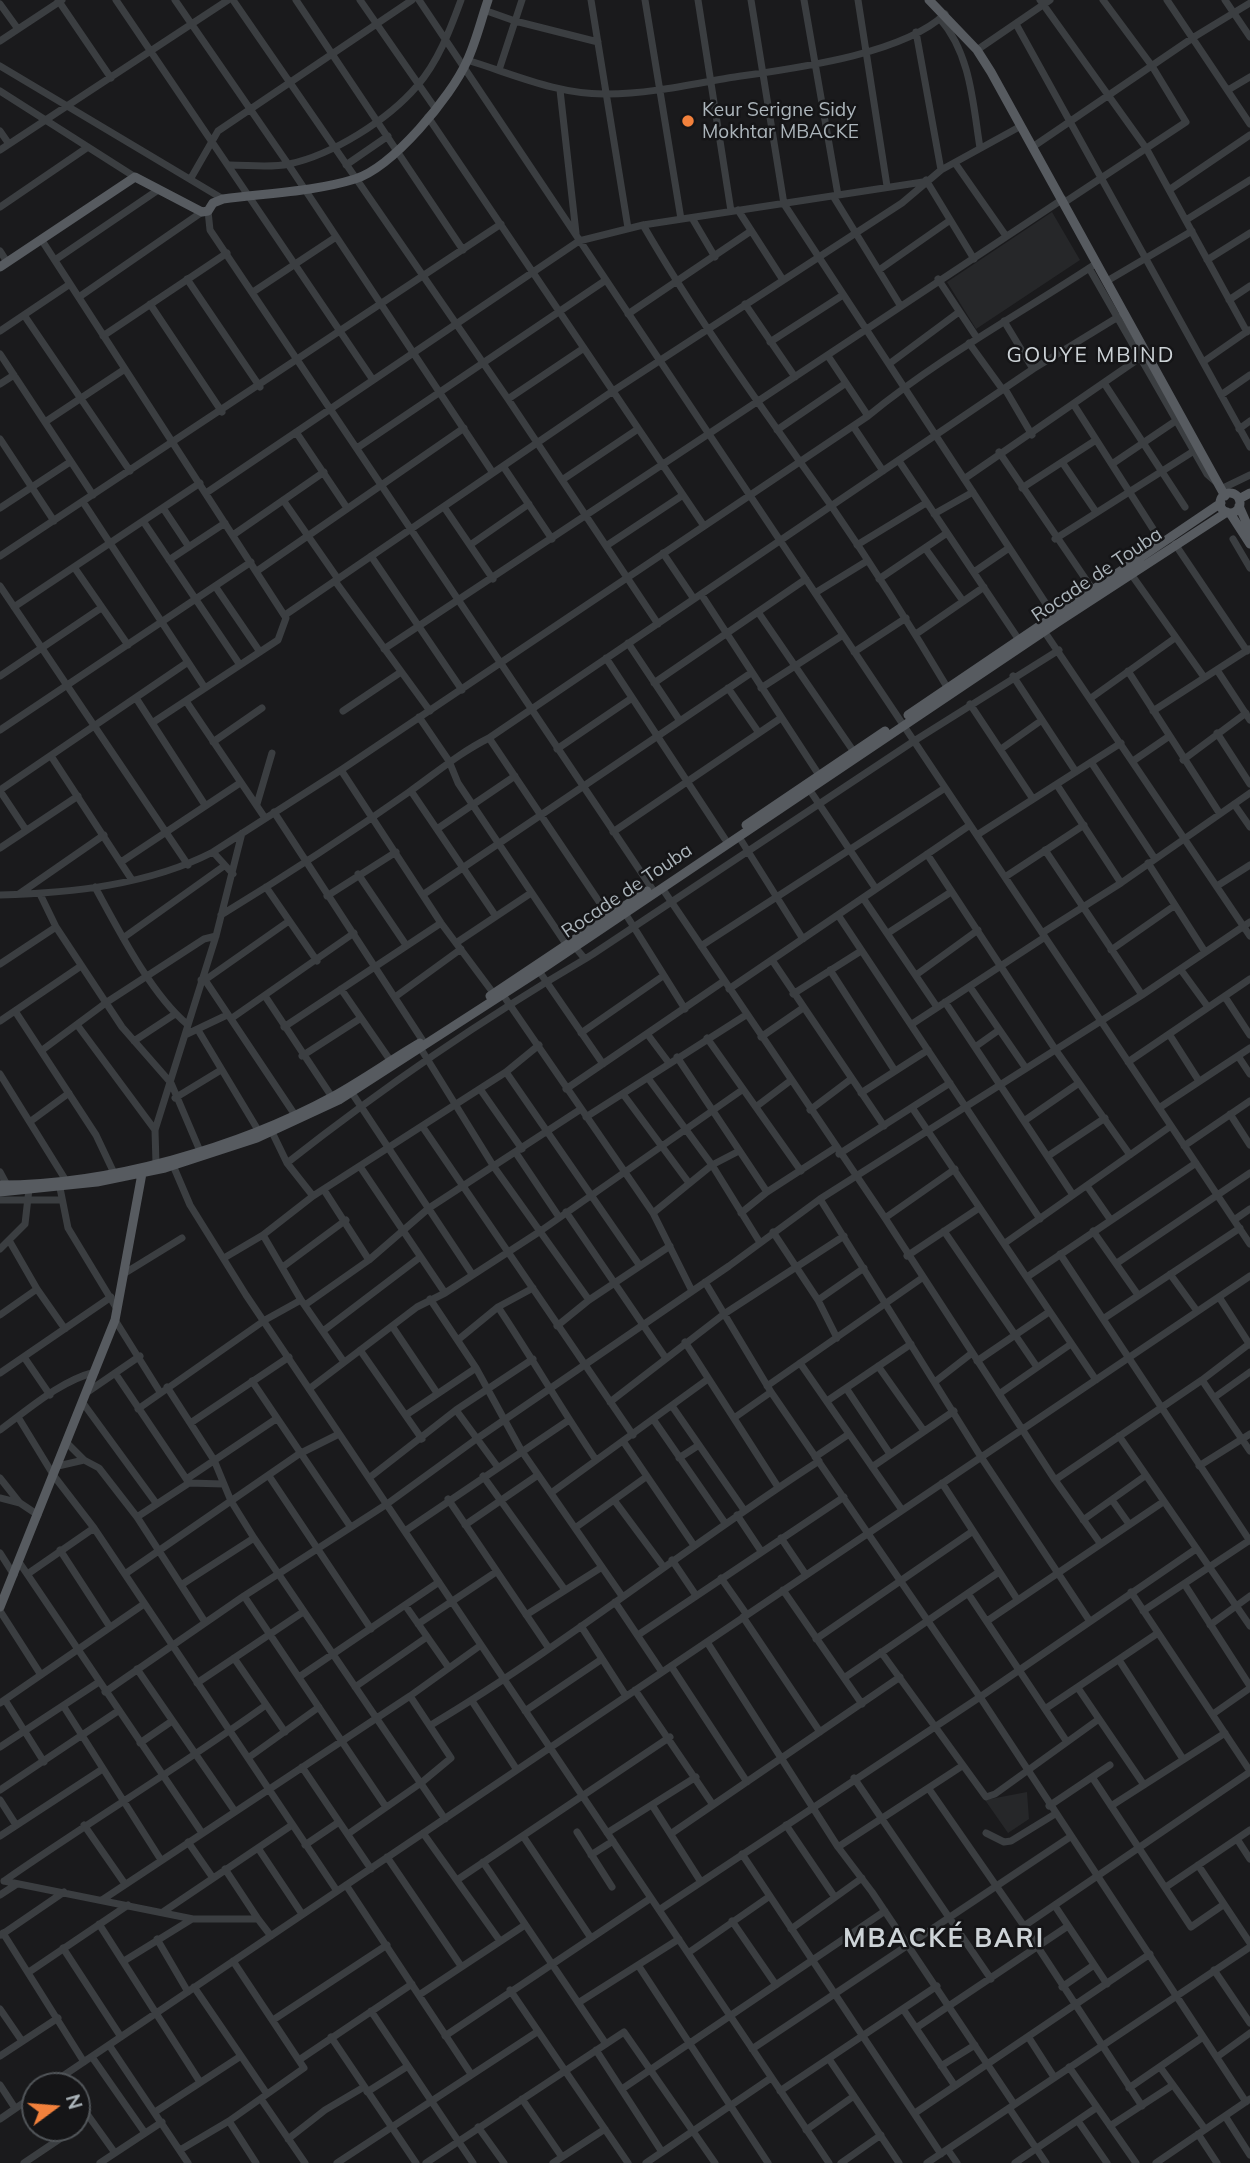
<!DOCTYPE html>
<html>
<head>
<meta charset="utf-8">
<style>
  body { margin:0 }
  #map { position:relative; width:1250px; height:2163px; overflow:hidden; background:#1a1a1c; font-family:Mulish,sans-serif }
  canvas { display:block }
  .north { position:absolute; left:21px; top:2072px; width:70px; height:70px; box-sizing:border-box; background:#151517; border:2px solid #515559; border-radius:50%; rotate:74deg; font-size:19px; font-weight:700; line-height:28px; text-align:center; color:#acb5bb }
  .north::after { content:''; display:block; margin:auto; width:24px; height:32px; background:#f2813c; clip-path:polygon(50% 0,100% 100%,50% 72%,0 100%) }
</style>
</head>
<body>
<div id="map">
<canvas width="1250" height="2163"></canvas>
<div class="north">N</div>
</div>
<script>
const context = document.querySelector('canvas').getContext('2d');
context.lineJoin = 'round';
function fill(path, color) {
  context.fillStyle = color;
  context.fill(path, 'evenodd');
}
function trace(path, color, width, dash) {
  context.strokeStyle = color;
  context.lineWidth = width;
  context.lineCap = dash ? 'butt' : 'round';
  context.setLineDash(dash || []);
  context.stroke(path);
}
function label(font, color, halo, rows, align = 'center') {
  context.font = font + ' Mulish,sans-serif';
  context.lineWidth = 5;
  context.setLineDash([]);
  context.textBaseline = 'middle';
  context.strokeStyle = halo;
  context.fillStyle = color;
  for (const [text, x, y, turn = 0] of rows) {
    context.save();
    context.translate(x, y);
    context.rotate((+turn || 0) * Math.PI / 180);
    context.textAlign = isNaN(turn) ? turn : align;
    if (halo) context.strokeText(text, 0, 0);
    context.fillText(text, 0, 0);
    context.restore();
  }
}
fill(new Path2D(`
  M 1052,212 L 1080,260 L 976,329 L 947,282 Z
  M 1027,1792 L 1029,1819 L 1008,1833 L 985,1800 Z`), '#262729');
trace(new Path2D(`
  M 58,0 L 111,78
  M 116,0 L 373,380
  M 175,0 L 288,164 L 493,473
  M 233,0 L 508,399 L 658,624
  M 296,0 L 463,250
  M 360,0 L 435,108
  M 419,0 L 1250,1244
  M 591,0 L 628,228
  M 645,0 L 681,219
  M 698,0 L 731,211
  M 751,0 L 784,204 L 1056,619
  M 804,0 L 838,195
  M 858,0 L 887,186
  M 1040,0 L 1146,148 L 1247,332
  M 1167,0 L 1250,124
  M 1225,0 L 1250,37
  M 0,4 L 18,29
  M 484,10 L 515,21 L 598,42
  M 940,19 C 971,54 973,105 980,148
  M 1016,24 L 1250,447
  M 916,32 L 941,170
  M 0,41 L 62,0
  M 977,50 L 1050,0
  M 467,60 C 513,74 558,95 607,94 C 647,94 688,85 728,78 C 788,69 901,56 945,14
  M 0,66 L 223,199
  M 499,70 L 522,0
  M 560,90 L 576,233
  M 1228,90 L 1250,77
  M 0,91 L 135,177
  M 428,117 L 704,526
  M 0,131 L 9,144
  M 1034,146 L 1194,37 L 1250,3
  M 0,150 L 228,0
  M 955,163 L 1006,236
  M 230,165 C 249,165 271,168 289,164 C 332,155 388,120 417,86 C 438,62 450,30 461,0
  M 346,165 L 388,136
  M 191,178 L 218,131 L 412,0
  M 926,180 L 974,259
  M 1169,190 L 1250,135
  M 833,196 L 900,305
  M 1065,202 L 1186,122 L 1152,66 L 1103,0
  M 0,207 L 88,147
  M 738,210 L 783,280
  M 208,211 L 210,230 L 655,893
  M 692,218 L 715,257
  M 1186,220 L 1250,180
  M 643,225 C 699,322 765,412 830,504 C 872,565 912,628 950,692
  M 41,239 L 286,618 L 278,640 L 152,723
  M 0,251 L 7,262
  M 55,260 L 158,190
  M 1207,260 L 1250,233
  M 1089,268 L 1207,474 L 1215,481
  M 879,270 L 949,221
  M 187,279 L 260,387
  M 938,279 L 977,338
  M 1107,281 L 1192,231
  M 253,292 L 336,237
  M 79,297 L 202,212
  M 1229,300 L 1250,286
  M 150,304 L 222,412
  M 745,304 L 795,377
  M 628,314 L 751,231
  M 24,315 L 130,471
  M 1004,321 L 1033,369
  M 0,331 L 70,284
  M 103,336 L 227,253
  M 770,342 L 843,295
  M 969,343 L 1003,390
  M 0,354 L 93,495
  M 828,356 L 868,416
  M 1203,362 L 1249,330
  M 889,364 L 959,312
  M 1104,383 L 1185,507
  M 0,384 L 14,375
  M 1005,389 L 1032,435
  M 1221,395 L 1250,375
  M 508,399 L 584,348
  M 1074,405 L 1162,543
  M 45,422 L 125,369
  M 853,426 L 883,471
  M 1239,429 L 1250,421
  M 777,430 L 846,383
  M 296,432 L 347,508
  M 0,439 L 54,521
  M 357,448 L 606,280
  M 999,452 L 1093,590
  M 899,461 L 1019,640
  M 1062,462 L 1096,512
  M 1112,464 L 1177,420
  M 503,466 L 552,539
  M 964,479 L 1144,355
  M 562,480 L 638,429
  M 1022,488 L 1096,440
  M 1221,489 L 1250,475
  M 206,493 L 579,241 L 643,225 L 923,182
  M 283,500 L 338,579
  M 83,502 L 205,688
  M 444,507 L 493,579
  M 0,508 L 70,462
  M 163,508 L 189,547
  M 934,514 L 973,492
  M 143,521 L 240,665
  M 233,535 L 324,472
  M 1055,539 L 1197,449
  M 1233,539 L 1250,568
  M 1175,544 L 1247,651
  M 470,545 L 529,504
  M 857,545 L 926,503
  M 606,546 L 683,495
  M 925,548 L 963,601
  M 663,553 L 694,599
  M 0,556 L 501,224
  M 371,556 L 462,690
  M 169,560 L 225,523
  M 74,567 L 128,645
  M 257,571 L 464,428
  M 974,572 L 1009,548
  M 1131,574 L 1204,677
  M 879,579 L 947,533
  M 335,581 L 430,711
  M 0,586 L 188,865
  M 215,586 L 260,652
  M 815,593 L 867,561
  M 701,594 L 819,775
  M 14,607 L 200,483
  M 758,612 L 854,752
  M 285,615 L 613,391 L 902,203 L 941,170 L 1021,126
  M 1044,631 L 1250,936
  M 916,634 L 984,587
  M 628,643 L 680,721
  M 384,649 L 1063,199
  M 854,652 L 906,618
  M 606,658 L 725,839
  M 1217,670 L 1250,720
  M 1128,671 L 1220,814
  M 0,676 L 101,608
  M 1013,676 L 1076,772
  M 654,683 L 806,579
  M 728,688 L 759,733
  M 761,688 L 843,635
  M 136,698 L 205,805
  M 1091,698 L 1175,638
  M 186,701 L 265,818
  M 970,704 L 1033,799
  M 343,711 L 401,672
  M 1153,711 L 1249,649
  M 419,717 L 449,761 L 458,783 L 566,944
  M 0,730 L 251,562
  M 1217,733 L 1250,784
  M 489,738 L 608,915
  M 213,742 L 262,708
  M 557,749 L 632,698
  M 1001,749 L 1042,720
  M 51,756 L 132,880
  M 1183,760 L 1246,713
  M 1133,761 L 1168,737
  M 1091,762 L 1155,859
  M 341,770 L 441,923 L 494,994
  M 1057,785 L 1121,883
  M 809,789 L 876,889
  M 0,790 L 188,662
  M 0,791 L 26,830
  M 411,791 L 495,915
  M 257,804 L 272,753
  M 1234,804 L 1250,827
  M 274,812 L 423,1041
  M 437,829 L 515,776
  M 613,832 L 781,718
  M 977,835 L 1121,743
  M 739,837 L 803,939
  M 0,848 L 78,796
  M 1045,850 L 1142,995
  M 213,852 L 233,874
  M 927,854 L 1055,1049 L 1130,1155
  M 121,862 L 240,783
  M 1148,863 L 1205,952
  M 358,874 L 406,945
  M 1005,877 L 1084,825
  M 1217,886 L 1250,865
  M 95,887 C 118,929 151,994 187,1024
  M 266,887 L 317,961
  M 662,888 L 885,1218 L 1055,1480 L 1100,1543
  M 19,894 L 104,835
  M 40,894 L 56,927 L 122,1027 L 171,1083 L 200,1151
  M 424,894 L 751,673
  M 0,895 C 71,893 149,885 213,852 L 341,770 L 868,416 C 940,357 1020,314 1097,263
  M 327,896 L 396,852
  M 863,898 L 937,1007
  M 625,913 L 685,1009
  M 221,915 C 285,876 348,835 409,792 C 436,773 459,753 489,738 L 1033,369 L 1118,317
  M 838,915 L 1040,1219
  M 888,933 L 951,892
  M 1042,933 L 1121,883 L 1250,793
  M 123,938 L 224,866
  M 456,943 L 531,893
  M 701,946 L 945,788
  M 575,947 L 585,959 L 593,954 L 914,741 L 1059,650
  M 1111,950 L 1174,906
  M 772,960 L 884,1126
  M 0,964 L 56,927
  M 830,970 L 895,1071
  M 1181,970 L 1208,1007
  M 539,971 L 603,1064
  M 916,975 L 978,930
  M 201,980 L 205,980 L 289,921
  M 205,980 L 295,1115
  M 970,987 L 1025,1067
  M 341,989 L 390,1060
  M 729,989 L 970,825
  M 793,994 L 861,951
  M 503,995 L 653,1213 L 692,1291
  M 265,996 L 332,1097
  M 395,997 L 461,949
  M 1225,997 L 1250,1035
  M 945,1002 L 1073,1195
  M 15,1011 L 96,1135 L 114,1173
  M 232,1018 L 354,933
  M 0,1021 L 81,966
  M 912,1024 L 1045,937
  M 78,1026 L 155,1130
  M 284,1027 L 441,923
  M 198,1030 L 258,1130
  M 581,1033 L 663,976
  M 1169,1034 L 1199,1081
  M 185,1035 L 227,1015
  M 648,1035 L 669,1063
  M 761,1037 L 803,1008
  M 707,1038 L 801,1171
  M 134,1041 L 175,1014
  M 975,1047 L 999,1030
  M 421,1049 L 494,1167 L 589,1300
  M 41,1051 L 107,1002 L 204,939 L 216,936
  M 302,1056 L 361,1018
  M 1238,1056 L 1250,1074
  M 677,1057 L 767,1192
  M 1128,1062 L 1250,979
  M 506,1072 L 640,1266
  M 0,1074 L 65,1179
  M 648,1078 L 712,1165 L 759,1241
  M 480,1089 L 522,1149
  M 566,1089 L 724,981
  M 352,1093 L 472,1274
  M 861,1093 L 928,1050
  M 623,1094 L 689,1183
  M 175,1098 L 221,1070
  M 757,1106 L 790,1081
  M 1159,1108 L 1250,1048
  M 913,1109 L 1096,1380
  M 810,1110 L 851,1079
  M 1230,1114 L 1250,1145
  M 586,1117 L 746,1015
  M 31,1121 L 69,1093
  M 1024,1121 L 1079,1083
  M 422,1126 L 633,1435
  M 272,1132 L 287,1163 L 313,1196
  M 1184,1146 L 1250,1101
  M 516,1153 L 559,1217
  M 839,1154 L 950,1083
  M 1048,1156 L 1105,1118
  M 172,1163 L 190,1205 L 246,1295 L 829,2163
  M 287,1163 C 381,1089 481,1020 585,959
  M 156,1164 L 155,1130 L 216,936 L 242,833
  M 361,1168 L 445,1293
  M 0,1172 L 7,1185
  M 1087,1186 L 1110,1219
  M 60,1188 L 68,1228 L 117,1309
  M 324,1190 L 369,1260
  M 820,1199 L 981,1457 L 1089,1620
  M 0,1200 L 62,1200
  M 566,1212 L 665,1357
  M 653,1213 L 712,1165 L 739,1151
  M 741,1213 L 767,1192 L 835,1148
  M 885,1218 L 955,1169
  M 1234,1220 L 1250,1209
  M 944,1231 L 1037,1367
  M 1093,1231 L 1138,1295
  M 773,1232 L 818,1300 L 837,1338
  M 263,1235 L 301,1300 L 344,1362
  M 10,1242 L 37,1289 L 65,1329
  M 1005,1243 L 1171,1126
  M 0,1249 L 25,1224 L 29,1189
  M 1060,1254 L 1250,1541
  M 907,1256 L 979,1208
  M 224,1258 L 263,1235 L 313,1196 L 506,1072 L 539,1045
  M 1117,1263 L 1250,1173
  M 284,1266 L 346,1220
  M 125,1273 L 182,1238
  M 1170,1274 L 1197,1311
  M 1027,1277 L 1196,1163
  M 705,1282 L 771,1392 L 980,1697 L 1246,2102
  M 1219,1297 L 1250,1345
  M 430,1299 L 476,1368 L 521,1450 L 622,1596
  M 818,1300 L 864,1268
  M 305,1305 L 369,1260 L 429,1208 L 581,1109
  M 498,1307 C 532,1358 562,1410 596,1460
  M 0,1315 L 37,1289
  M 1103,1319 L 1240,1228
  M 115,1320 L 160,1392
  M 392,1326 L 437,1393
  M 557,1326 L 589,1300 L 670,1246
  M 323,1331 L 419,1258
  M 459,1339 L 498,1307 L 533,1288
  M 685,1342 L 778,1487
  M 360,1350 L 422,1439
  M 24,1357 L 50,1395
  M 977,1361 L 1049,1312
  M 800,1363 L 902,1510
  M 878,1366 L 924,1431
  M 0,1373 L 111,1297
  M 115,1373 L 189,1483 L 223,1484
  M 1202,1380 L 1250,1451
  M 252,1381 L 350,1526
  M 936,1381 L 972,1353
  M 767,1386 L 922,1278
  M 167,1387 L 214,1460 L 231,1501 L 254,1538 L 445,1819
  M 846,1388 L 890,1454
  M 309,1389 L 417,1307 L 445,1293 L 539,1232 L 742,1090
  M 86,1393 L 140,1356
  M 999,1394 L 1071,1344
  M 1215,1397 L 1250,1372
  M 827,1401 L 911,1344
  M 610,1402 L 724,1314 L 844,1236
  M 83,1403 L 156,1503
  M 672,1406 L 744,1510
  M 138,1409 L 265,1320 L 301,1300
  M 456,1410 L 497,1466
  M 406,1415 L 476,1368
  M 18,1417 L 54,1476 L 94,1528 L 337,1891
  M 734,1418 L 771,1392
  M 653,1419 L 725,1523
  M 192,1422 L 289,1357
  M 0,1430 C 29,1409 60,1381 95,1372
  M 1119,1436 L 1250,1626
  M 623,1441 L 693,1544
  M 67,1443 L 84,1460 L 99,1468 L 137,1517 L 205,1622
  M 815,1457 L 849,1434
  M 679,1458 L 699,1445
  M 58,1466 L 84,1460
  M 1199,1466 L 1250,1434
  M 872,1467 L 954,1411
  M 269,1476 L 371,1629
  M 483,1476 L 565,1590
  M 0,1478 L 19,1502
  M 188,1478 L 276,1419
  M 369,1478 L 456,1410 L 533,1359
  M 1055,1480 L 1202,1380 L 1249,1344
  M 942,1483 L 1017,1599
  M 551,1493 L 708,1379
  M 0,1498 L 20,1503 L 38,1515
  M 448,1499 L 548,1647
  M 614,1500 L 663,1566
  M 1112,1500 L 1129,1524
  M 737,1515 L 761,1551
  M 137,1517 L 189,1483
  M 1083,1520 L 1145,1476
  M 465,1525 L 538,1475
  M 575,1528 L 646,1477
  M 405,1531 L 569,1420
  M 781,1538 L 806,1575
  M 60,1550 L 110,1627
  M 0,1553 L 14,1575
  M 672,1560 L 695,1594
  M 19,1562 L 202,1833
  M 29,1573 L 94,1528
  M 125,1574 L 299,1454 L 339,1434
  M 721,1578 L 747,1615
  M 181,1585 L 254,1538
  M 1185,1585 L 1250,1686
  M 783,1590 L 862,1704
  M 1131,1592 L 1250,1771
  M 969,1595 L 1067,1742
  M 244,1596 L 386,1807
  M 615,1602 L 662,1672
  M 405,1605 L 449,1668
  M 0,1611 L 41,1675
  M 1143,1611 L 1250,1540
  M 526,1615 L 602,1567
  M 743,1617 L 820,1732
  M 987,1621 L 1163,1502
  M 418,1624 L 496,1572
  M 1210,1625 L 1250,1596
  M 581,1626 L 626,1696
  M 638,1635 L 844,1497
  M 816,1639 L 973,1531
  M 707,1642 L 838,1847 L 962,1766
  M 881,1652 L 986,1797 L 995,1794 L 1099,1719
  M 234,1658 L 285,1732
  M 1119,1660 L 1183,1759
  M 671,1666 L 747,1782
  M 137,1669 L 234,1810
  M 299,1677 L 439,1582
  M 844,1678 L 999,1572
  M 197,1683 L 303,1612
  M 355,1687 L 427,1637
  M 1078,1688 L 1144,1785
  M 635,1690 L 713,1805
  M 105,1692 L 244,1596 L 387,1504 L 475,1440 L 729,1266 L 820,1199 L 1142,995 L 1250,922
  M 5,1700 L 44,1762
  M 472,1701 L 517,1770
  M 0,1703 L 144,1604
  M 64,1707 L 161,1860
  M 1045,1709 L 1158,1633
  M 525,1711 L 602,1659
  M 1213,1714 L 1250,1688
  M 431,1725 C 565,1645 687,1546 819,1461
  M 140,1743 L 172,1721
  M 0,1747 L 99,1682
  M 248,1758 L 319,1707
  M 302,1767 L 371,1869
  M 1092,1777 L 1191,1927 L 1223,1905
  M 854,1778 L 991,1979
  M 929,1789 L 1024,1926 L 1142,2106
  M 0,1790 L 118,1711
  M 0,1800 L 16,1825
  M 652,1805 L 701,1882
  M 1049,1806 L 1110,1765
  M 1111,1806 L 1225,1733
  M 84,1825 L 125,1884
  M 786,1825 L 834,1896
  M 577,1832 L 612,1887
  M 423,1833 L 500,1941
  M 607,1833 L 696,1777
  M 672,1833 L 900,1677
  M 986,1833 L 1004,1842 L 1011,1841 L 1055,1814
  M 348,1834 L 421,1783 L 451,1758 L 410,1696
  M 0,1836 L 101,1770
  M 523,1836 L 591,1938
  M 1237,1839 L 1250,1859
  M 188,1842 L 213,1878
  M 305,1845 L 339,1822
  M 838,1847 L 872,1892 L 1014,2104
  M 258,1848 L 302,1914
  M 742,1854 L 941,2154
  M 591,1855 L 613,1841
  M 387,1857 L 461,1966
  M 483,1862 L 606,2044
  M 1198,1865 L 1250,1943
  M 225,1869 L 258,1919
  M 457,1880 L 670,1737
  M 4,1881 C 90,1821 180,1767 266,1705
  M 4,1881 L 193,1919 L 258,1919 L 271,1936
  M 346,1885 L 471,2074
  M 1166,1887 L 1250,1830
  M 0,1895 L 17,1884
  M 102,1900 L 410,1696 L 481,1645
  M 1055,1906 L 1107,1984
  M 659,1910 L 980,1697 L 1196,1549
  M 163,1912 L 292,1825
  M 732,1921 L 776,1985
  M 99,1924 L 200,2082
  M 1024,1926 L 1250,1772
  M 791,1929 L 862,1878
  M 3,1933 L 84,2062
  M 1,1935 L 64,1892
  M 157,1939 L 188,1992
  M 63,1948 L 121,2037
  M 688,1953 L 770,1896
  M 124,1961 L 192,1919
  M 638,1965 L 768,2163
  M 1214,1970 L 1250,2023
  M 29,1972 L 128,1905
  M 194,1987 L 267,2094
  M 1062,1987 L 1094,1965
  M 510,1990 L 628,2163
  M 419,1995 L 525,1925
  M 578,2003 L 679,1939
  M 0,2009 L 22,2041
  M 903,2009 L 955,2086
  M 371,2011 L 473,2163
  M 273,2020 L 387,1945
  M 916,2028 L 1068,1926
  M 445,2036 L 651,1898
  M 331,2037 L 416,2163
  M 1029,2038 L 1054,2077
  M 109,2045 L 188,2163
  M 752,2049 L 1070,1837
  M 596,2050 L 662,2152
  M 0,2056 L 58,2018
  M 92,2057 L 145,2133
  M 1217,2057 L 1250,2033
  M 829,2059 L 899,2163
  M 299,2060 L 412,1984
  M 941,2066 L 975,2045
  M 1069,2067 L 1136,2163
  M 1160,2067 L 1205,2129
  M 61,2077 L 67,2086
  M 0,2085 L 15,2108
  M 48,2086 L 1250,1276
  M 1129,2088 L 1203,2037
  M 622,2089 L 885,1911
  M 780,2091 L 937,1986
  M 367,2092 L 408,2066
  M 261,2099 L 305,2163
  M 522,2099 L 562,2157
  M 77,2100 L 115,2153
  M 1009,2108 L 1046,2163
  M 155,2112 L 241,2056
  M 915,2113 L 1150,1954
  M 1225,2116 L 1250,2155
  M 0,2119 L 35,2095
  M 229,2121 L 256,2163
  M 1078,2121 L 1107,2163
  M 1110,2126 L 1173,2085
  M 478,2127 L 504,2163
  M 806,2130 L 854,2096
  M 1198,2134 L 1217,2163
  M 288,2139 L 325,2110 L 364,2087
  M 180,2150 L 229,2121 L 304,2068 L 233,1961
  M 948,2150 L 957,2163
  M 24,2163 L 76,2128
  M 100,2163 L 162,2122
  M 337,2163 L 537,2032
  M 426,2163 L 624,2032 L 715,2163
  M 553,2163 L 605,2129
  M 646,2163 L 771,2078
  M 841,2163 L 881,2135
  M 927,2163 L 1250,1947
  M 1015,2163 L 1096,2108
  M 1156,2163 L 1250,2099`), '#3b3e41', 7);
trace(new Path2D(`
  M 929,0 L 977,50 L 991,72 L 1225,496
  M 0,267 L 135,177 L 202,212 L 208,211 L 213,203 L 223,199 C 266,193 313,192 355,179 C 393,167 451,97 467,61 C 476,42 481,20 488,0
  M1220 503a10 10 0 1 1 20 0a10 10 0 1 1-20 0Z
  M 1239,499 L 1250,493
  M 1239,506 L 1250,531
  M 1230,513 L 1250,544
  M 908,715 L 1221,503
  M 746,825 L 885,731
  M 490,996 L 647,891
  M 0,1185 C 109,1185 238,1148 334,1096 C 363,1080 391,1060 420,1043
  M 0,1192 L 97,1182 L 165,1168 L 257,1138 L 339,1100 L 539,971 L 1058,622 L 1227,512
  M 0,1607 L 115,1320 L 143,1168`), '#575b60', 9);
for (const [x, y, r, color] of [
  [688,121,7,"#f2813c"]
]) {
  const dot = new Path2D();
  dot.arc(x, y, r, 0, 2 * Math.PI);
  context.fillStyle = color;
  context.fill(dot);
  trace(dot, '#151517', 2.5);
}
label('19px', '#acb5bb', '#151517', [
  ["Keur Serigne Sidy",702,110],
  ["Mokhtar MBACKE",702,132]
], 'left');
label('19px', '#acb5bb', '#151517', [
  ["Rocade de Touba",1097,575,-34],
  ["Rocade de Touba",627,891,-34]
]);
context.letterSpacing = '2px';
label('21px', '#cdd3d7', '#151517', [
  ["GOUYE MBIND",1091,356]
]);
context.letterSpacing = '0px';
context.letterSpacing = '2px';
label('bold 26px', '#cdd3d7', '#151517', [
  ["MBACKÉ BARI",944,1939]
]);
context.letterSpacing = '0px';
</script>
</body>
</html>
